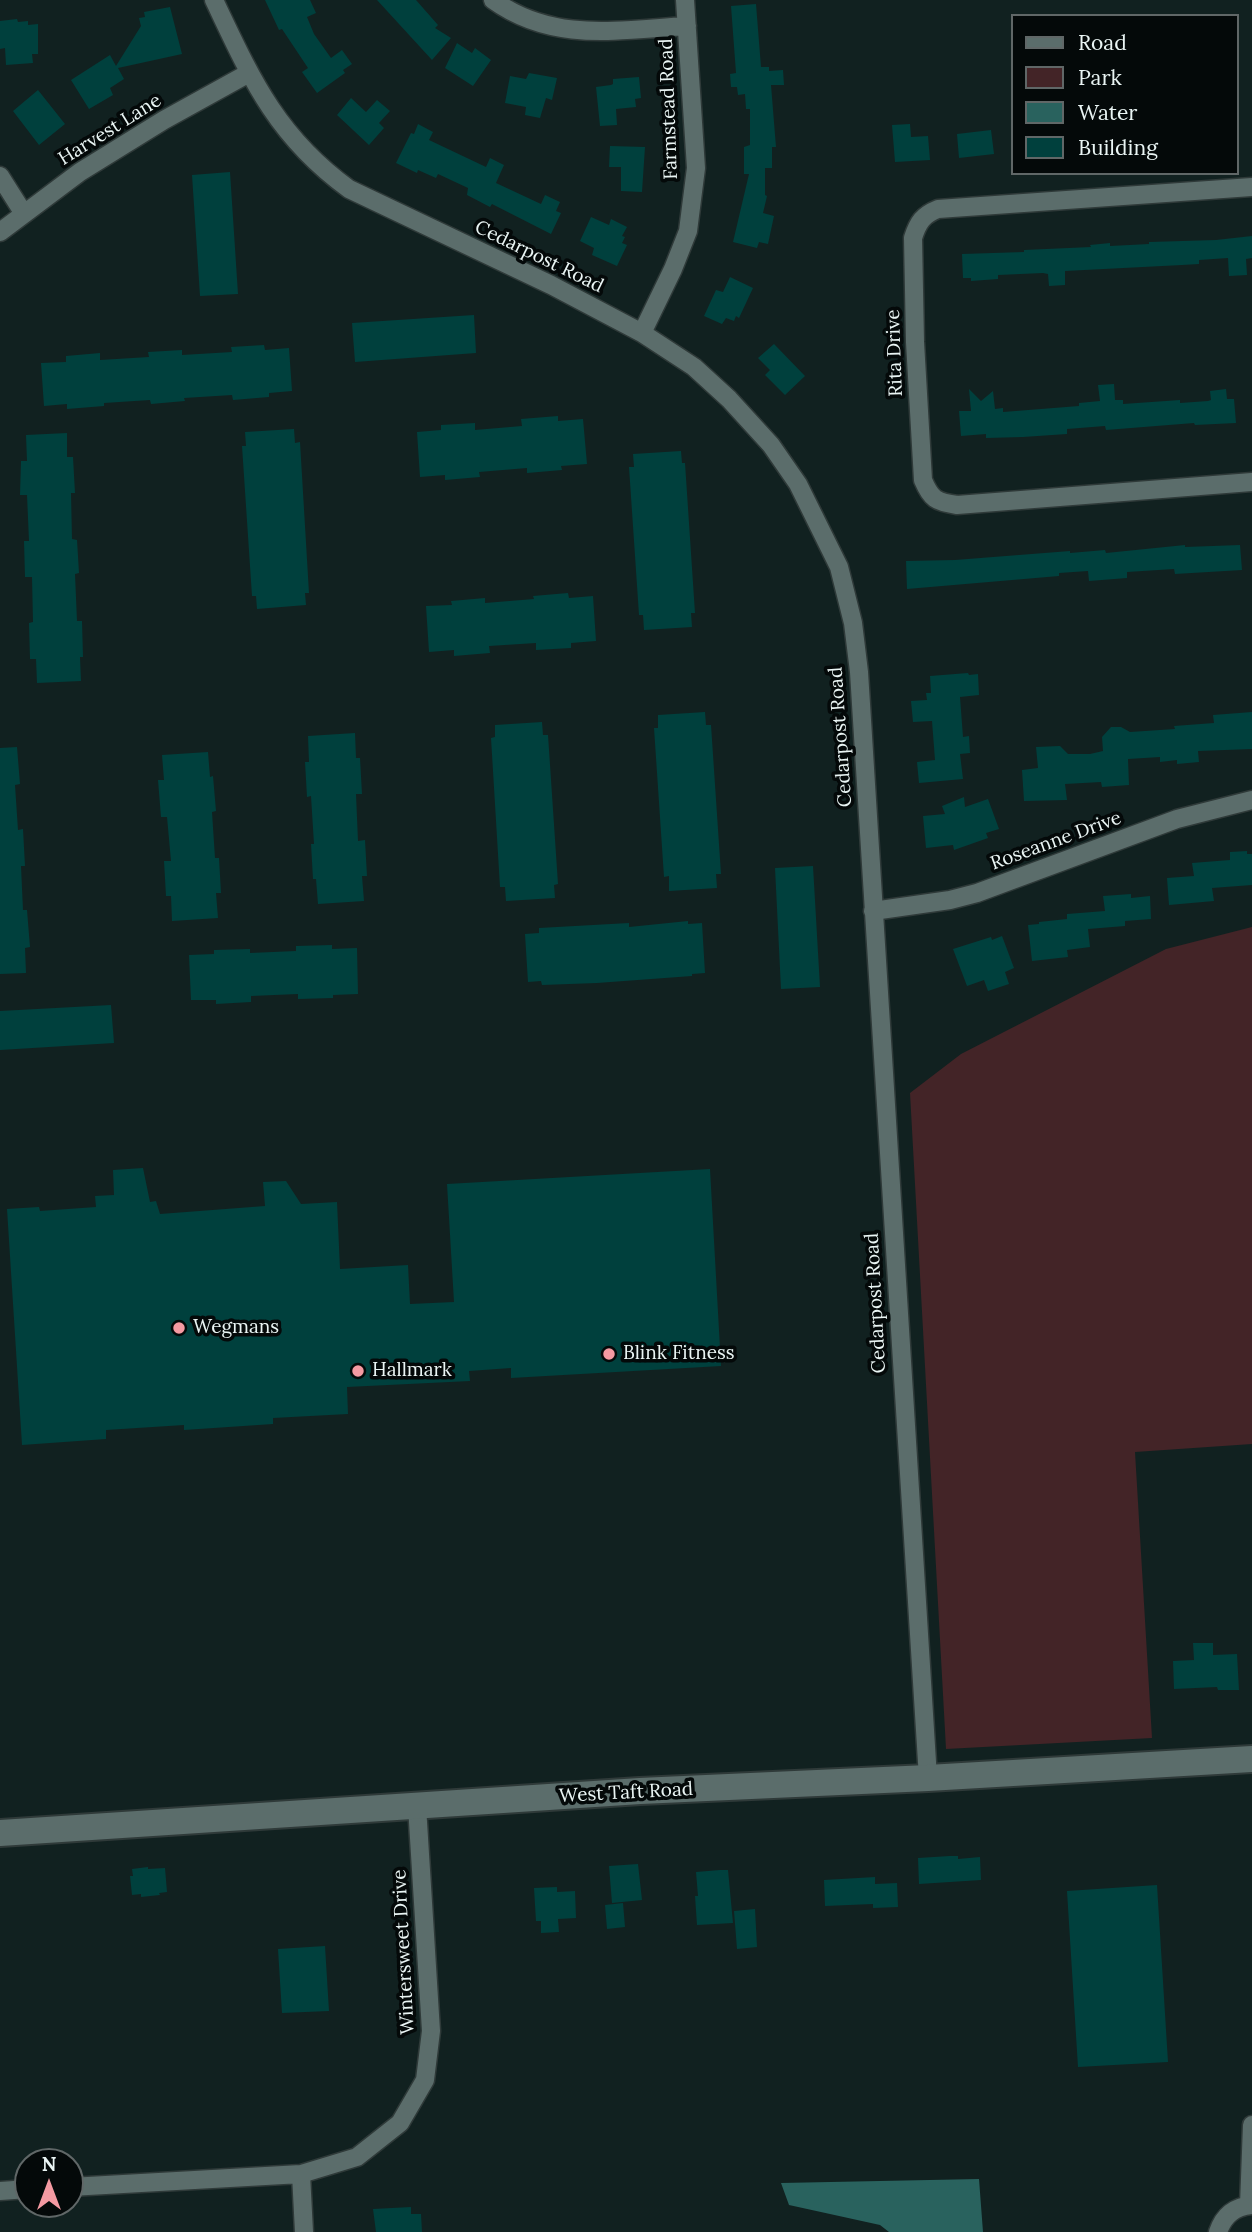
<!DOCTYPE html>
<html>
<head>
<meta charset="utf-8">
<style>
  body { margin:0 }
  #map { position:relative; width:1252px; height:2232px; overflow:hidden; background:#112120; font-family:Lora,serif }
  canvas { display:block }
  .legend { position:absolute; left:1011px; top:14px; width:228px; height:161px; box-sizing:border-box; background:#040909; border:2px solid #606767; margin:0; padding:9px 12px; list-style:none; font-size:21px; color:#eaf5f4 }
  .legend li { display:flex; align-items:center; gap:14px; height:35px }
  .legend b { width:35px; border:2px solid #606767 }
  .north { position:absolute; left:14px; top:2148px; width:70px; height:70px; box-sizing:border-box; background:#040909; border:2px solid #606767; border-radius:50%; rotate:0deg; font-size:19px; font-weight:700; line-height:28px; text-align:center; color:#eaf5f4 }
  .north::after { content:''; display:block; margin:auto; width:24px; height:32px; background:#f49aa2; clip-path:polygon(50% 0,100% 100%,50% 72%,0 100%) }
</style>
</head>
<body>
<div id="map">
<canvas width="1252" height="2232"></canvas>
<ul class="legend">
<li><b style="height:9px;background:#5b6d6b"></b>Road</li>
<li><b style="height:19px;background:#432427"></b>Park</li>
<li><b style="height:19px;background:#29625e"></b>Water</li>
<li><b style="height:19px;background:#00403d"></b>Building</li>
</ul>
<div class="north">N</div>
</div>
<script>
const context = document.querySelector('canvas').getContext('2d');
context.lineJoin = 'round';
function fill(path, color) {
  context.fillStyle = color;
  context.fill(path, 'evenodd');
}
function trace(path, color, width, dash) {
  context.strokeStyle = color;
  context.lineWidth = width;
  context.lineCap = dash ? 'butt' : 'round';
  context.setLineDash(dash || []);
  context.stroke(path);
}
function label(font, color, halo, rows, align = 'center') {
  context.font = font + ' Lora,serif';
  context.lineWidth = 7;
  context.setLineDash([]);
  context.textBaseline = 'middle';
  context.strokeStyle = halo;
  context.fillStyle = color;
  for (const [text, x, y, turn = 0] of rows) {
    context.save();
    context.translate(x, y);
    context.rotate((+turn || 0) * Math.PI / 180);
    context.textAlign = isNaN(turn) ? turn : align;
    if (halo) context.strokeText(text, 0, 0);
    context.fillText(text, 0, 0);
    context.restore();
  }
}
fill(new Path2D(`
  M 1252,927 L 1252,1444 L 1135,1452 L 1152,1738 L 946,1749 L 910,1093 L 961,1054 L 1166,949 Z`), '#432427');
fill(new Path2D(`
  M 979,2179 L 983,2232 L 889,2232 L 880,2225 L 789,2205 L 781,2183 Z`), '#29625e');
fill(new Path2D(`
  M 265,0 L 310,0 L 316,13 L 307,17 L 314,34 L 331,58 L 342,50 L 352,64 L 343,70 L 345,73 L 317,93 L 302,72 L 308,68 L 282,29 L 279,30 Z
  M 377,0 L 416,0 L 438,25 L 435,28 L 451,38 L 432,60 Z
  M 756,4 L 761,67 L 769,67 L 769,71 L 783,70 L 784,85 L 771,85 L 776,147 L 772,147 L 772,168 L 765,168 L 765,195 L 767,196 L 763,213 L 774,216 L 768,244 L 759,242 L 757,248 L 733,242 L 749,174 L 744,174 L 744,147 L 750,145 L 750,109 L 746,109 L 745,94 L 738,95 L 737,87 L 731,87 L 730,74 L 736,73 L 731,6 Z
  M 170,7 L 182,54 L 118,68 L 124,79 L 110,88 L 113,95 L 89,109 L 71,80 L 110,55 L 116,66 L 141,26 L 139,18 L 145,17 L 144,12 Z
  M 17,19 L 18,22 L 28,21 L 28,25 L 38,24 L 38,54 L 32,54 L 33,63 L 6,65 L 5,48 L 0,49 L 0,21 Z
  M 457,43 L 472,53 L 475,48 L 491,60 L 473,86 L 445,68 Z
  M 529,73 L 557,78 L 552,100 L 546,98 L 540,118 L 525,115 L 526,107 L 505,103 L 510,76 L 526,79 Z
  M 639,77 L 641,98 L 635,99 L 636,107 L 616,109 L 617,125 L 600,126 L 596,87 L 611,85 L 613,84 L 613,79 Z
  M 38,90 L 65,124 L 39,145 L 13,111 Z
  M 351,98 L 366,112 L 377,100 L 390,111 L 379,123 L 384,128 L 369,145 L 337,115 Z
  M 418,124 L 433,132 L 429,140 L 486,167 L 490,158 L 504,165 L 496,183 L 541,204 L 545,195 L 560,202 L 556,211 L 561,213 L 551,234 L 492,204 L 490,207 L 467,195 L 468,188 L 438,174 L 436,178 L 418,170 L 417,173 L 396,163 L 411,133 L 414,134 Z
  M 910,124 L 911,137 L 928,136 L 930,160 L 895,162 L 892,125 Z
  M 991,130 L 994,154 L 959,158 L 957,134 Z
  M 610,146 L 645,147 L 642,192 L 621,191 L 621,167 L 609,167 Z
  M 230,172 L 238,294 L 200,296 L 192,175 Z
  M 591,217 L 609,225 L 611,219 L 627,227 L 622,236 L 625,237 L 622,243 L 627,245 L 617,266 L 592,255 L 594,248 L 580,241 Z
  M 1252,236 L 1252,258 L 1246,259 L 1247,275 L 1229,276 L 1228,258 L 1199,260 L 1199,264 L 1182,265 L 1065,271 L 1065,285 L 1049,286 L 1048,274 L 1043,273 L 998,275 L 998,279 L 971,281 L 971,278 L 963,278 L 962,254 L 1024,252 L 1024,250 L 1091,247 L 1090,245 L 1110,243 L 1110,246 L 1149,244 L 1149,242 L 1216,240 Z
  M 730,277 L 753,288 L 739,318 L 736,316 L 734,321 L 726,318 L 722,324 L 704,316 L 716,290 L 723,292 Z
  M 474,315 L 476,353 L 355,362 L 352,323 Z
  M 774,344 L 805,376 L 785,395 L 765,375 L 770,370 L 758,358 Z
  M 264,345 L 265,350 L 289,348 L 292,391 L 269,393 L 269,397 L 233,400 L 232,395 L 184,398 L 185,401 L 151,404 L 150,400 L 104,403 L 104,406 L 67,409 L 67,404 L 44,406 L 41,363 L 66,362 L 66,356 L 100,353 L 100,360 L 149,357 L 148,352 L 182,350 L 182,355 L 232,352 L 231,347 Z
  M 1114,384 L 1115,400 L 1123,400 L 1123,404 L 1180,400 L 1180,403 L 1208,401 L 1211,400 L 1210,391 L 1226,389 L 1227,399 L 1234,399 L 1236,423 L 1195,425 L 1194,423 L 1106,430 L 1105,426 L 1067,429 L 1067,434 L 1023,437 L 986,438 L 986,434 L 961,436 L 959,411 L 971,411 L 969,389 L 981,401 L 993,391 L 995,409 L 1003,408 L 1003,412 L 1079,406 L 1079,403 L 1100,401 L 1098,385 Z
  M 558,416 L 558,421 L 583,419 L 587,464 L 561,466 L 562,470 L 527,473 L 527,468 L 479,472 L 480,477 L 445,480 L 445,475 L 420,477 L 417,432 L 441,430 L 441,425 L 475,423 L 475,430 L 522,426 L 521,419 Z
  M 294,429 L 295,443 L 300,442 L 309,593 L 305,593 L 306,605 L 257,609 L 256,596 L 252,596 L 242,446 L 246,446 L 245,432 Z
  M 67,433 L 67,457 L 73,457 L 75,493 L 71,493 L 72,539 L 77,540 L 79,573 L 75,574 L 77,621 L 82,621 L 83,657 L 80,657 L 81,681 L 37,683 L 36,659 L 30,659 L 29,623 L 33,622 L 32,577 L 25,577 L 24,541 L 29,541 L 27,495 L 20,495 L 21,461 L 27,461 L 26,435 Z
  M 681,451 L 682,463 L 685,463 L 695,613 L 691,613 L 692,627 L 644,630 L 643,615 L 639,615 L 629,467 L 634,467 L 633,454 Z
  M 1185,545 L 1185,547 L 1240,545 L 1242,570 L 1175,574 L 1174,569 L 1127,572 L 1127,578 L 1089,581 L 1088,571 L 1059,573 L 1059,576 L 907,589 L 906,561 L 955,560 L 1070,551 L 1070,553 L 1105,550 L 1106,553 Z
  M 568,593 L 569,598 L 593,596 L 596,641 L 571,643 L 571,648 L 536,650 L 536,643 L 489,646 L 490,653 L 454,656 L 454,650 L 429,652 L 426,606 L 452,605 L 451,601 L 485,598 L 485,603 L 534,599 L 533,596 Z
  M 968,673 L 969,675 L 978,674 L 979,695 L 960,697 L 963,737 L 969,736 L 970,753 L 960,754 L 963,779 L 919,783 L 917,762 L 935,760 L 932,721 L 913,722 L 911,701 L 927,700 L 926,693 L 931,693 L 930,676 Z
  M 705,712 L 706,725 L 711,725 L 721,874 L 716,874 L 717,888 L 669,891 L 669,876 L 664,877 L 654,728 L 658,728 L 658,715 Z
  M 1252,712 L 1252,749 L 1198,751 L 1199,762 L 1177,764 L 1177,760 L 1160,762 L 1160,757 L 1128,759 L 1129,785 L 1102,787 L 1101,782 L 1065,784 L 1067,800 L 1024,801 L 1022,770 L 1038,768 L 1036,747 L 1060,746 L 1068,754 L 1090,754 L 1103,751 L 1102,737 L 1111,727 L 1121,727 L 1130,732 L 1175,729 L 1174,726 L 1214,723 L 1213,715 Z
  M 542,722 L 543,735 L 548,735 L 558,884 L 554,885 L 555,898 L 506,901 L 505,887 L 500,887 L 491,738 L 495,737 L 495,725 Z
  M 355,733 L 356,758 L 360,758 L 362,794 L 356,794 L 358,841 L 365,840 L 367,876 L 362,876 L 364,901 L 318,904 L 316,879 L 313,879 L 311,844 L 314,844 L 311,796 L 307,797 L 305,762 L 309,762 L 308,736 Z
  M 17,747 L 20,784 L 15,785 L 18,830 L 23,829 L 25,866 L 21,866 L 23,910 L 27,910 L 30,947 L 25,948 L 26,973 L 0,974 L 0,748 Z
  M 208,752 L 210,777 L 213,776 L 216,811 L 212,812 L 215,858 L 219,858 L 221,893 L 216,893 L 218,918 L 172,921 L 171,896 L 166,896 L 164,861 L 171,861 L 167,817 L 161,817 L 158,780 L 164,780 L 162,755 Z
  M 964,797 L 965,807 L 988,799 L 999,829 L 986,833 L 988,838 L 954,850 L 953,845 L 926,848 L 923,816 L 945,814 L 942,806 Z
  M 1247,851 L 1247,854 L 1252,854 L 1252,885 L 1212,888 L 1214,901 L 1169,905 L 1167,878 L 1194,876 L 1192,863 L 1230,860 L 1230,852 Z
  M 813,866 L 820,987 L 781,989 L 775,868 Z
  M 1131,894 L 1131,898 L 1150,896 L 1151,919 L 1125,921 L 1125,926 L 1088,929 L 1090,947 L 1067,950 L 1068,957 L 1032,961 L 1028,925 L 1039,924 L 1039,922 L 1067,919 L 1067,914 L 1105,911 L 1103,896 Z
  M 688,921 L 688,924 L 702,923 L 705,973 L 692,974 L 692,976 L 597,983 L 542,985 L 541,981 L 528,982 L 525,934 L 539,933 L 539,928 L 629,923 L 629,927 Z
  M 1002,936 L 1014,968 L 1005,972 L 1009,984 L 988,991 L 984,980 L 967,986 L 953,949 L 991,937 L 992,940 Z
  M 332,945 L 332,949 L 357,948 L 358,994 L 333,995 L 333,998 L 298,999 L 298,994 L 251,996 L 251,1002 L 216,1004 L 216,1000 L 191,1000 L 189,955 L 214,954 L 214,950 L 250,949 L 250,953 L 296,951 L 296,946 Z
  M 111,1005 L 114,1043 L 0,1050 L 0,1011 Z
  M 143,1168 L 150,1202 L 156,1201 L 160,1214 L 265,1206 L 263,1182 L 286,1181 L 301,1204 L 337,1202 L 340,1269 L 408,1265 L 410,1304 L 454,1302 L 447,1184 L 710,1169 L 721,1366 L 511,1378 L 511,1368 L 469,1371 L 470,1381 L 347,1387 L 348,1414 L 273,1418 L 273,1424 L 184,1430 L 184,1425 L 106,1430 L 106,1439 L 22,1445 L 7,1209 L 39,1207 L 40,1211 L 96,1207 L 95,1196 L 114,1195 L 113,1170 Z
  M 1193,1643 L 1213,1643 L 1213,1655 L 1237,1654 L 1239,1690 L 1218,1690 L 1217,1687 L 1174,1689 L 1173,1661 L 1194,1660 Z
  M 950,1856 L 958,1856 L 958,1859 L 980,1857 L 981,1880 L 919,1884 L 918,1858 Z
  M 638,1864 L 642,1900 L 612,1903 L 609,1866 Z
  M 148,1867 L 148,1869 L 165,1868 L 167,1892 L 159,1893 L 160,1895 L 141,1897 L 141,1894 L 132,1895 L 130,1876 L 133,1876 L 132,1869 Z
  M 720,1870 L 728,1870 L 733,1923 L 697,1925 L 695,1896 L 698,1896 L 696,1872 Z
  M 875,1877 L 875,1884 L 897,1883 L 898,1907 L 873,1908 L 873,1904 L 825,1906 L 824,1880 Z
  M 1157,1885 L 1168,2062 L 1078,2067 L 1067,1891 Z
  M 557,1887 L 557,1892 L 575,1891 L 576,1918 L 558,1919 L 559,1932 L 541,1933 L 541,1921 L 536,1921 L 534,1888 Z
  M 623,1903 L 625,1927 L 607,1929 L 605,1905 Z
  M 755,1909 L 757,1947 L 737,1949 L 734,1911 Z
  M 325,1946 L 329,2011 L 282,2013 L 278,1949 Z
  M 411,2207 L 411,2214 L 421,2214 L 422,2232 L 376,2232 L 373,2209 Z`), '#00403d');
const street = new Path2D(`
  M 214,0 C 251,78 276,136 349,189 L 551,285 L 642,333 L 694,367 L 729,399 L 771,445 L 798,484 L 839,567 L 853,623 L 859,672 L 928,1778
  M 493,0 C 553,43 617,30 687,26
  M 0,176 L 24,214
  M 1252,187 L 938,209 C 923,215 918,222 913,238 L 915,342 L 923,480 C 931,499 936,502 957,505 L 1252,482
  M 0,232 L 80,172 L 164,120 L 249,73
  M 642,333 L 673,269 L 688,231 L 696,168 L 685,0
  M 873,911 L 950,900 L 977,893 L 1177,819 L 1252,800
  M 301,2174 L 304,2232
  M 70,2187 L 301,2174 L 357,2157 L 400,2123 L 425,2080 L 431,2031 L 417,1806
  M 0,2191 L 28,2189
  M 1249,2205 L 1252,2125
  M 1218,2232 C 1224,2215 1234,2207 1252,2205`);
const secondary = new Path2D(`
  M 0,1833 L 640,1791 L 928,1778 L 1252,1759`);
trace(street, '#2f3a39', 21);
trace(secondary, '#2f3a39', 30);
trace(street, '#5b6d6b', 18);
trace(secondary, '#5b6d6b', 26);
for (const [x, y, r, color] of [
  [179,1328,7,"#f49aa2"],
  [609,1354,7,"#f49aa2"],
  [358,1371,7,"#f49aa2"]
]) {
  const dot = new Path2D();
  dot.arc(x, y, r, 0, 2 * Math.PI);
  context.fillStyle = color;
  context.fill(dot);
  trace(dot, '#040909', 2.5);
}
label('19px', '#eaf5f4', '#040909', [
  ["Farmstead Road",669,109,-92],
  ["Harvest Lane",110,130,-32],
  ["Cedarpost Road",539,257,26],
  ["Rita Drive",895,353,-92],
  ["Cedarpost Road",841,737,-94],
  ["Roseanne Drive",1056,841,-20],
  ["Cedarpost Road",876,1303,-93],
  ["West Taft Road",626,1793,-3],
  ["Wintersweet Drive",404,1952,-93]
]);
label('19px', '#eaf5f4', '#040909', [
  ["Wegmans",193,1328],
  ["Blink Fitness",623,1354],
  ["Hallmark",372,1371]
], 'left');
</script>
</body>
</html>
